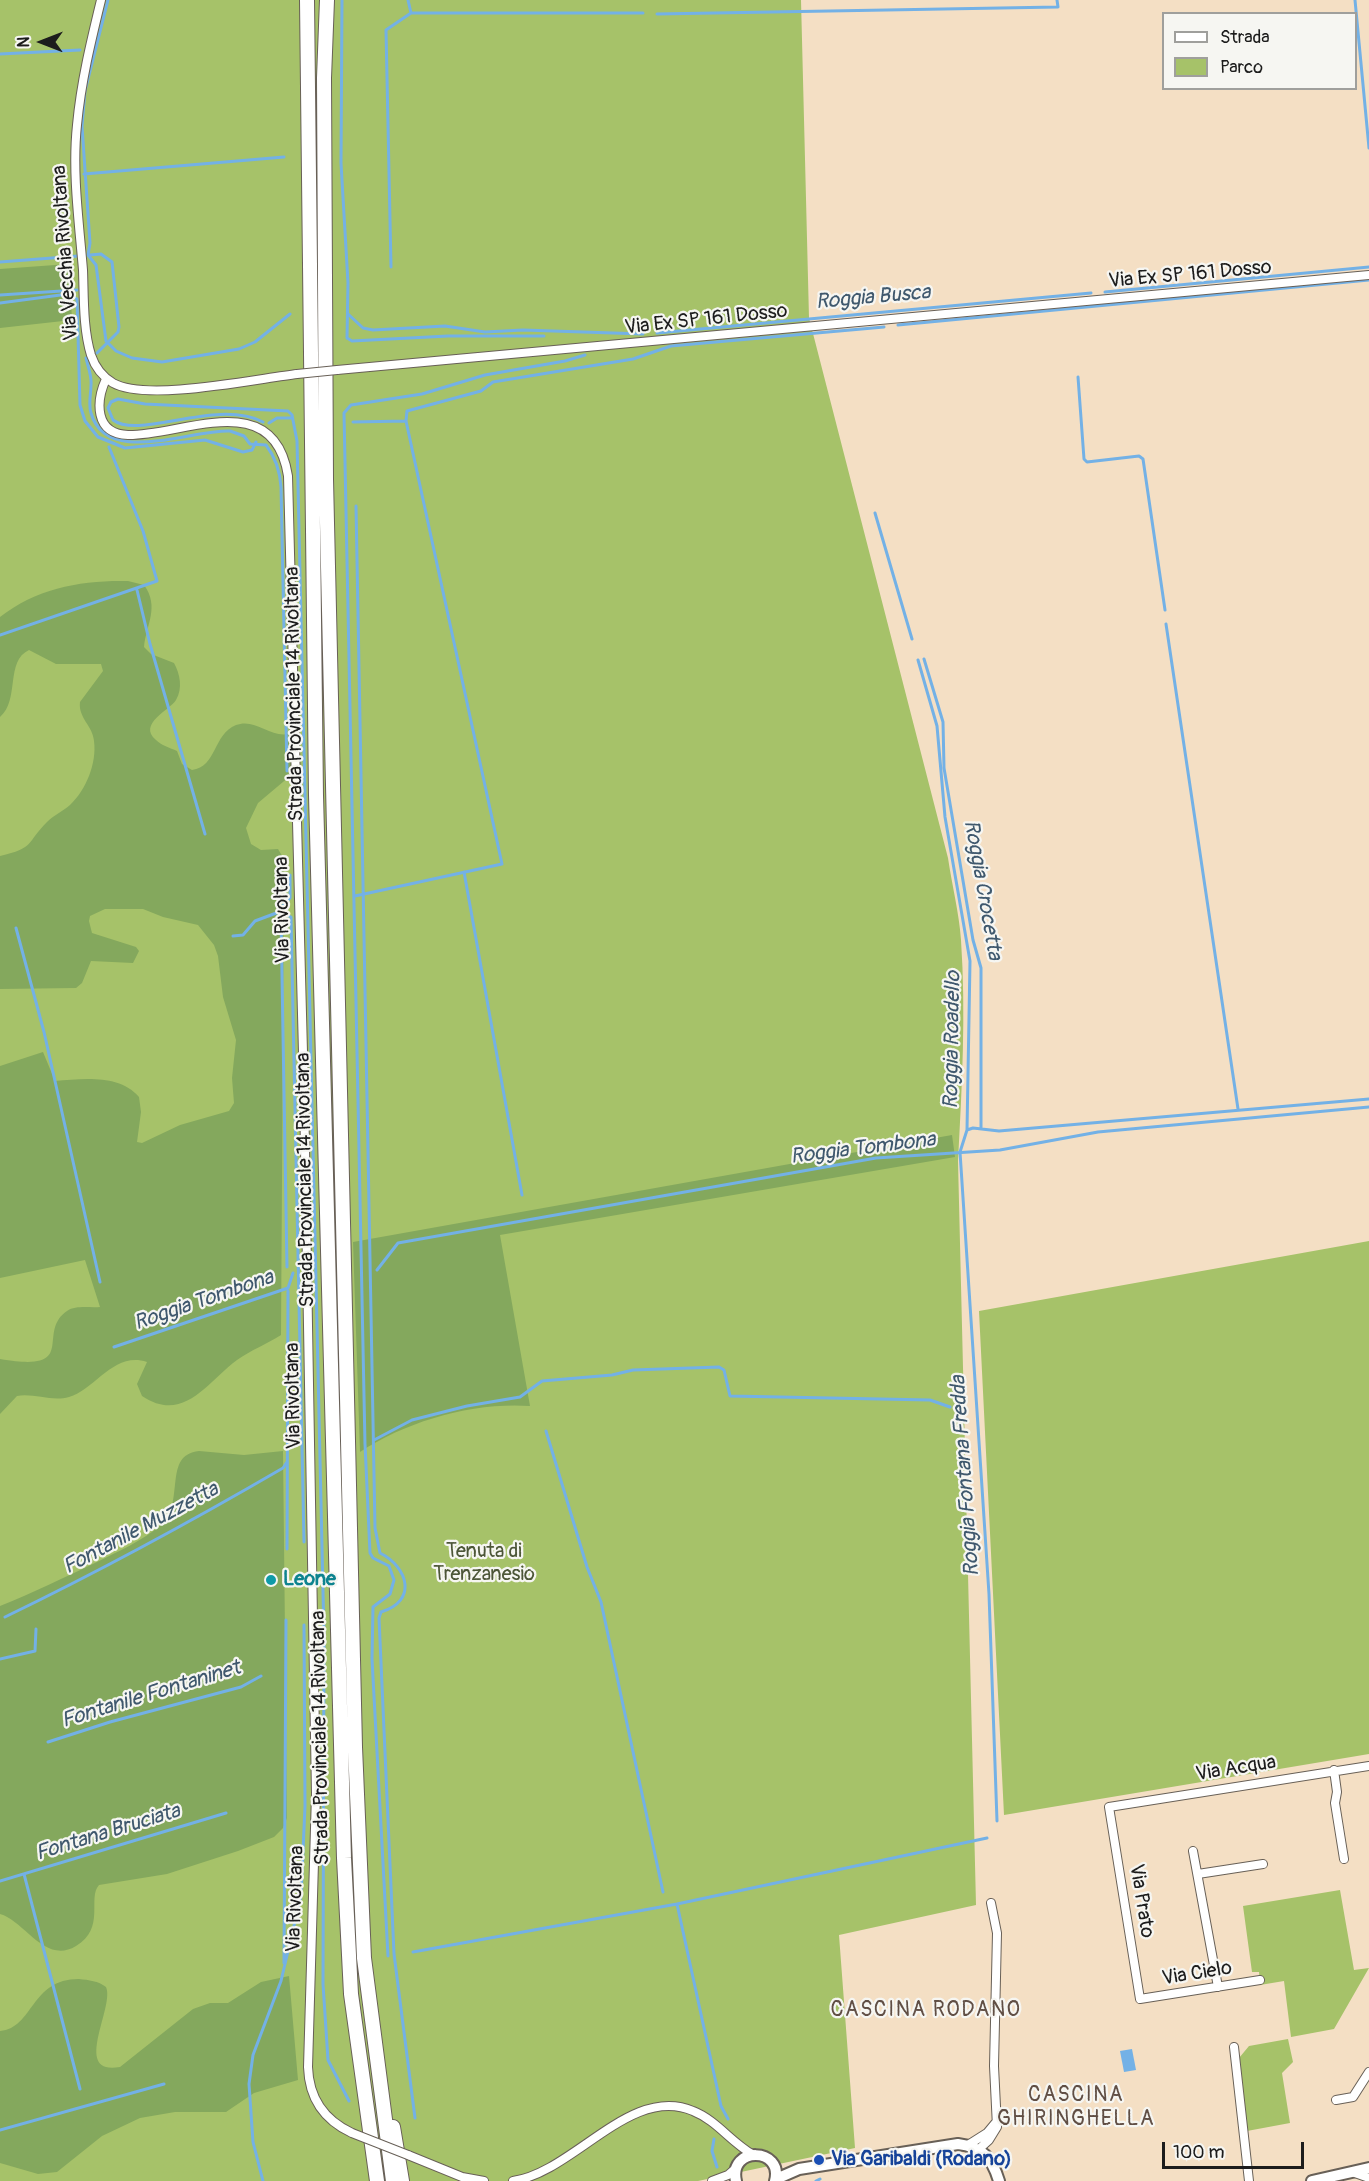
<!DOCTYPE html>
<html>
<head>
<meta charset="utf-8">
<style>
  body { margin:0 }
  #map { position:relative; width:1369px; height:2181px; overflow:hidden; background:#f4dfc4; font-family:Pangolin,sans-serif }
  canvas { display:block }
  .legend { position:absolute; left:1162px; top:12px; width:195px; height:78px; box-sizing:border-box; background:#f6f6f2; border:2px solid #9f9f9c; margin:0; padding:8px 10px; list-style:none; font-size:18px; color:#1c1c1c }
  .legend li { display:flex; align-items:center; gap:12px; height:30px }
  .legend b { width:30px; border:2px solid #9f9f9c }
  .north { position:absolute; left:12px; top:12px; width:60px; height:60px; -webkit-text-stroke:4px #f6f6f2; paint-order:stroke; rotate:270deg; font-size:16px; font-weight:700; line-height:24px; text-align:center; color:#1c1c1c }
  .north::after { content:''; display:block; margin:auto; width:21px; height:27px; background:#1c1c1c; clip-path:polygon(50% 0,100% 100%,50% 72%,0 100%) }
  .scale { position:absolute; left:1162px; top:2142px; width:142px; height:27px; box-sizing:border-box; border:3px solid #1c1c1c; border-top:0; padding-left:8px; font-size:18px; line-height:21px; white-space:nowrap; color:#1c1c1c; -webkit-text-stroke:4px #f6f6f2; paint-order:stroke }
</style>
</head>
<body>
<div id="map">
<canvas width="1369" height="2181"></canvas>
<ul class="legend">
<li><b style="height:8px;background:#fff"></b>Strada</li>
<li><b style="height:16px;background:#a6c269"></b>Parco</li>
</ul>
<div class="north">N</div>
<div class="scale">100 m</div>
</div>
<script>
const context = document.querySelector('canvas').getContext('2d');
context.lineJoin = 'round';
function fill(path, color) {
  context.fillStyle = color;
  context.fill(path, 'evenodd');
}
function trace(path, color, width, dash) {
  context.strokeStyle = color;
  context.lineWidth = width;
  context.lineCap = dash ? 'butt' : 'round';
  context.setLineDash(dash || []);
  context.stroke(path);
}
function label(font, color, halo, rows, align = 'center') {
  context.font = font + ' Pangolin,sans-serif';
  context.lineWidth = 4.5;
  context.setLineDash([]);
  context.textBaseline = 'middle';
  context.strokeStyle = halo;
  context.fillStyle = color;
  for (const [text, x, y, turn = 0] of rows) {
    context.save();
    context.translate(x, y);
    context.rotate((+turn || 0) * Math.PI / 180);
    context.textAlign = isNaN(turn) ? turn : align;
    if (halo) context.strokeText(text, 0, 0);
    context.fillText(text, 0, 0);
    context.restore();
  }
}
fill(new Path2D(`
  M 0,0 L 801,0 L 809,318 L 948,858 C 952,885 959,913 961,940 C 966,1014 962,1087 958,1161 L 976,1905 L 839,1935 L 855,2148 L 698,2181 L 0,2181 Z
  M 1369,1241 L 1369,1754 L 1004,1815 L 979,1311 Z
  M 1340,1890 L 1354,1970 L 1369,1968 L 1334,2029 L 1291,2037 L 1284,1981 L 1260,1985 L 1259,1972 L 1252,1972 L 1243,1906 Z
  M 1288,2039 L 1293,2062 L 1282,2073 L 1290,2123 L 1247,2131 L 1239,2058 L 1249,2046 Z`), '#a6c269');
fill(new Path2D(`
  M 69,264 L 72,320 L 0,328 L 0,269 Z
  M 128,581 L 144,585 C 160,607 146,625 144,647 L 151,654 L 174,663 C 180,674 183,688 176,700 C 170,710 137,724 156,740 C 161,745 170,748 177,751 L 182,764 L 192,770 C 217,767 213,734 236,725 C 257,717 273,742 294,732 L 296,771 L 258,803 L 246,828 L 251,844 L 261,850 L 278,849 L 284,859 L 281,1335 C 267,1344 251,1350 237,1360 C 207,1382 184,1424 142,1396 L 137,1384 L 147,1362 C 114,1351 96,1389 69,1397 C 52,1402 34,1393 17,1396 L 0,1414 L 0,1359 C 81,1373 35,1333 67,1311 C 76,1305 89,1308 100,1307 L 85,1260 L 0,1278 L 0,1066 L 43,1052 L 55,1081 C 83,1079 119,1074 139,1097 L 141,1112 L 137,1142 L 142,1143 L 180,1125 L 229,1111 L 234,1103 L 232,1078 L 236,1040 L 223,997 L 218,956 L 214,945 L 198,925 L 163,917 L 143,909 L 105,909 L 90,916 L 89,921 L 92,933 L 136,947 L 139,951 L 133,963 L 91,961 L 82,983 L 76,988 L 0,989 L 0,856 C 35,848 26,843 47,822 C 54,815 63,811 70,805 C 86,790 97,763 94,741 C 93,726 78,718 80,702 L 103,671 L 101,664 L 56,664 L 29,650 C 5,661 20,700 0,717 L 0,617 C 37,588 82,580 128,581 Z
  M 952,1135 L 955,1157 L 500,1235 L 530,1406 C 473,1402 407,1421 360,1452 L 353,1242 Z
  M 199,1451 L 244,1455 L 283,1451 L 287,1818 L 283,1828 L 274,1837 L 238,1851 L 167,1874 L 99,1885 C 87,1898 106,1928 76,1946 C 45,1965 25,1921 0,1914 L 0,1606 C 33,1593 65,1577 97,1562 C 119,1551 142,1541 161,1525 C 186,1502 162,1455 199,1451 Z
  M 289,1976 L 298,2080 L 254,2093 L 226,2112 L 175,2112 L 140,2118 L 102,2136 L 57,2172 L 38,2174 L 0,2163 L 0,2031 C 34,2028 30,1979 79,1979 C 89,1980 98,1981 106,1987 C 115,2007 71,2076 120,2067 L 193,2009 L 210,2003 L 228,2003 L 261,1982 Z`), '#84a85d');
fill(new Path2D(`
  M 1132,2049 L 1136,2070 L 1124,2072 L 1120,2051 Z`), '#73b1e6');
trace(new Path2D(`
  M 342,0 L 341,163 L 348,283 L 347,338 L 352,341 L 448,336 L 544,336
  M 408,0 L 411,13 L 643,13
  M 1355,0 L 1369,148
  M 657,14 L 1058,7 L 1057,0
  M 0,54 L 80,50
  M 84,174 L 284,157
  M 88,255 L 96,265 L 106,341 L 116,351 L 132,358 L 162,362 L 239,349 L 255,342 L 290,314
  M 88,255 L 90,243 L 82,126 L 85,91 L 108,0
  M 90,255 L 101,254 L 112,262 L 119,327 L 118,332 L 97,353
  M 0,262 L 78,256
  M 391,267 L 386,30 L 411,13
  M 1105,292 L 1369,267
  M 0,295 L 77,290
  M 0,303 L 68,294 L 77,299 L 80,405 L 85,421 L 98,437 L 125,448 L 205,440 L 243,452 L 252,450 L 256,442
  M 348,314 L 363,328 L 373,330 L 445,326 L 485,332 L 523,330 L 643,334
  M 898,325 L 1369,280
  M 657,333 L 1091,293
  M 86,358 C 88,367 92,376 91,385 C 91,395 88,404 91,413 C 106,467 192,429 230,431 L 244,436 L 250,444 L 266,445 C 276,458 280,472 281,487 L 287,771
  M 1078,377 L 1084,459 L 1087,462 L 1139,456 L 1143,459 L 1165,610
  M 263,422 C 216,398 140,440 113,420 L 108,408 L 111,402 L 118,399 L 145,404 L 288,411 L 292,415 L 297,441 L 324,1635 L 323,1984 L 328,2060 L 349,2101
  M 353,422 L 406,421
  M 269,423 L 277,418 L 292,418
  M 356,506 L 375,1528 L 380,1553 C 408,1567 418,1601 381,1612 L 379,1618 L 394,1954 L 415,2118
  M 875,513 L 912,639
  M 137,590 L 150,644 L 205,834
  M 1166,624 L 1238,1109
  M 0,635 L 157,581 L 143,531 L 109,447
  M 924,659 L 943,722 L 944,768 L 973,940 L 981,968 L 981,1129
  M 918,660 L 937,726 L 945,817 L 970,961 L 967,1130 L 973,1128 L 999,1131 L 1369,1099
  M 464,872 L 522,1195
  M 290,875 L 290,898 L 281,908 L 282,913 L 291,917 L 304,1542
  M 355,896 L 502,864 L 406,421 L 407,411 L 481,391 L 493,382 L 633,359 L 671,346 L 884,327
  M 281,917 L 287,1267
  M 16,928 L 44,1032 L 100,1282
  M 233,936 L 243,935 L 255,921 L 279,912
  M 967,1130 L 960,1152 L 989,1594 L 997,1821
  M 377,1270 L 398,1243 L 876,1158 L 1000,1150 L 1098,1132 L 1369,1107
  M 114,1347 L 288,1288 L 293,1273
  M 546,1431 L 587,1567 L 601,1602 L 663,1892
  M 374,1440 L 412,1420 L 467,1406 L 520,1397 L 542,1381 L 612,1375 L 633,1370 L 719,1367 L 724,1370 L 730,1396 L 930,1400 L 950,1407
  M 287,1549 L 288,1291
  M 5,1617 C 100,1571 192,1521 283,1468 L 287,1462
  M 0,1659 L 35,1651 L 36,1629
  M 48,1742 L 110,1722 L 241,1687 L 261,1676
  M 24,1874 L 80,2089
  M 0,1881 L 226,1813
  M 677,1904 L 721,2106 L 728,2119
  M 413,1952 L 677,1904 L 987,1838
  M 388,1956 L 372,1659 L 373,1607 L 390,1594 L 394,1580 L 389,1566 L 373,1558 L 370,1553 L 365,1444 L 344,413 L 351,405 L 422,394 L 485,375 L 565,361 L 585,355
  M 284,1963 L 286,1620
  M 0,2130 L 164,2084
  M 714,2139 L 712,2151 L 717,2167
  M 263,2181 L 253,2142 L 249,2084 L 253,2055 L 281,1981 L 301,1896 L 305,1806 L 304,1625
  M 816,2181 L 820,2179`), '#73b1e6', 3);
const street = new Path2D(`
  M 101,0 C 91,41 81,82 77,125 C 72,172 79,222 83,270 C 84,297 83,329 91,355 C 95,367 103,377 113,383 C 147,402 255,379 297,374
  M 337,370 L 1369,275
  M 106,379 C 96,401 94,434 128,435 C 182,436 274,386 288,476 L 304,1091 L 316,1794 L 308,2067 C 309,2098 324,2120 352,2133
  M 1334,1770 L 1337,1792 L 1335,1803 L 1344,1859
  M 1193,1851 L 1218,1987
  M 1198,1874 L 1263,1864
  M 1260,1980 L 1140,1999 L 1109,1807 L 1369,1766
  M 1234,2047 L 1249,2181
  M 1336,2100 L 1353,2097 L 1369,2072
  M 968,2145 L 987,2133 L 997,2121
  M 979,2149 L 989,2140 L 997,2127 L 994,2066 L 997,1933 L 991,1903
  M 408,2155 L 462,2177 L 484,2181
  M 1352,2172 L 1369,2178
  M 513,2181 C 574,2172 631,2084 693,2111 C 716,2120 731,2142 752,2154
  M 712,2181 L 728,2175 L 736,2168`);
const secondary = new Path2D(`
  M 776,2179 L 799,2169 L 958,2144 C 983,2147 992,2158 999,2181
  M 736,2181 C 728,2146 784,2147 775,2181
  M 1312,2181 L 1369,2168`);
const highway = new Path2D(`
  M 307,0 L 316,795 L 344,1858 L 351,1994 L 377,2181
  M 327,0 L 324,78 L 326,479 L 355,1747 L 364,1958 L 393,2181
  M 393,2127 L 402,2181`);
trace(street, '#686057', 10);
trace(secondary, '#686057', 14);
trace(highway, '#686057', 16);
trace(street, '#fff', 8);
trace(secondary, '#fff', 10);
trace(highway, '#fff', 14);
const streetBridge = new Path2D(`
  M 297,374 L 337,370
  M 352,2133 L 408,2155`);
trace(streetBridge, '#686057', 10, []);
trace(streetBridge, '#fff', 8);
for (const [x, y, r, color] of [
  [271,1580,6,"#0f9aa8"],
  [819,2160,6,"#1a4fb4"]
]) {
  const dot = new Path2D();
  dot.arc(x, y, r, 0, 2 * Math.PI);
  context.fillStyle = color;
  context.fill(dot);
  trace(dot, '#f6f6f2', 2);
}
label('20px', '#1c1c1c', '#f6f6f2', [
  ["Via Vecchia Rivoltana",66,253,-94],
  ["Via Ex SP 161 Dosso",1190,275,-5],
  ["Via Ex SP 161 Dosso",706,320,-6],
  ["Strada Provinciale 14 Rivoltana",295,694,-91],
  ["Via Rivoltana",283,910,-91],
  ["Strada Provinciale 14 Rivoltana",306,1180,-91],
  ["Via Rivoltana",294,1396,-91],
  ["Strada Provinciale 14 Rivoltana",321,1738,-91],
  ["Via Acqua",1236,1769,-9],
  ["Via Rivoltana",296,1899,-88],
  ["Via Prato",1141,1901,81],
  ["Via Cielo",1197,1974,-9]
]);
label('20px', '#4c5637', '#f6f6f2', [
  ["Tenuta di",484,1552],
  ["Trenzanesio",484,1575]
]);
label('bold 20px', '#0d838f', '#f6f6f2', [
  ["Leone",283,1580]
], 'left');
label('bold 20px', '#164399', '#f6f6f2', [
  ["Via Garibaldi (Rodano)",831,2160]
], 'left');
label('italic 21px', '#3f586d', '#f6f6f2', [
  ["Roggia Busca",873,298,-5],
  ["Roggia Crocetta",982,890,80],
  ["Roggia Roadello",953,1040,-89],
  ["Roggia Tombona",863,1149,-7],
  ["Roggia Tombona",204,1301,-19],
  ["Roggia Fontana Fredda",966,1476,-94],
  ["Fontanile Muzzetta",141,1529,-28],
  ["Fontanile Fontaninet",151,1695,-17],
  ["Fontana Bruciata",108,1833,-17]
]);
context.letterSpacing = '1.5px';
label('21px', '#604e44', '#f6f6f2', [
  ["CASCINA RODANO",926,2011],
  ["CASCINA",1076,2096],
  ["GHIRINGHELLA",1076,2120]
]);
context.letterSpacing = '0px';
</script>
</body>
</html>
